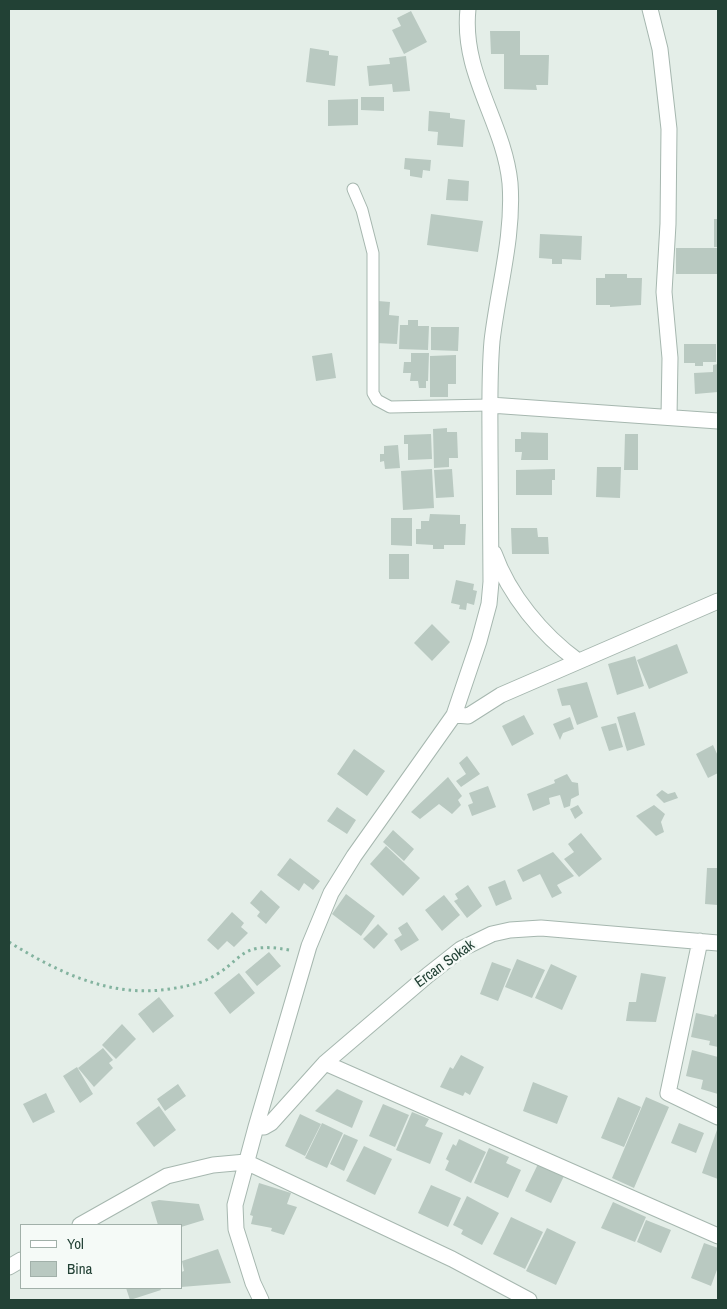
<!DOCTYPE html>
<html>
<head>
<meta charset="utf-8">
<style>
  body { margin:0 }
  #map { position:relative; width:727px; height:1309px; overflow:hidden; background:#e4eee8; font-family:"Archivo Narrow",sans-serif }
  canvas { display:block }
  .frame { position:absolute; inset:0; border:10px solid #224135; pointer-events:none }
  .legend { position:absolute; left:20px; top:1224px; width:162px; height:65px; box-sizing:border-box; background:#f5faf7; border:1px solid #a1b0a9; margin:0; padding:6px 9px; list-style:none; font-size:15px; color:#224135 }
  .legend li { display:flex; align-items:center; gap:10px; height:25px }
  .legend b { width:25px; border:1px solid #a1b0a9 }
</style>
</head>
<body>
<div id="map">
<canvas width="727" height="1309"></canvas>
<div class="frame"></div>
<ul class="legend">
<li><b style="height:6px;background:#fff"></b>Yol</li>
<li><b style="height:14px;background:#b9c9c1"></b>Bina</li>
</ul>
</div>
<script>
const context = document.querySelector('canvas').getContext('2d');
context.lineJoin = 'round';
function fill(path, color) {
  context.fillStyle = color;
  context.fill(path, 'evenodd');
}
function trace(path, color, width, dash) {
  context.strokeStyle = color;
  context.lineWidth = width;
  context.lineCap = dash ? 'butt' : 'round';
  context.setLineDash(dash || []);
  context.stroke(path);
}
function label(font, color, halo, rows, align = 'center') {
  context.font = font + ' "Archivo Narrow",sans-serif';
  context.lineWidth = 5;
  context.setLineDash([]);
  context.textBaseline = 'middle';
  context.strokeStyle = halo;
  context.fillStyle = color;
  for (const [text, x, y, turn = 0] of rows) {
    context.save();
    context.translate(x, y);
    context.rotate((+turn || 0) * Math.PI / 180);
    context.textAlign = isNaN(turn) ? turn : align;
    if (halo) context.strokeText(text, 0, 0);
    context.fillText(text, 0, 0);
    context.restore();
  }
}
fill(new Path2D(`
  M 411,11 L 427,42 L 404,54 L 392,30 L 401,26 L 397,18 Z
  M 490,31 L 520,31 L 520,55 L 549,55 L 548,85 L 536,85 L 537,90 L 504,89 L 504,54 L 491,54 Z
  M 310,48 L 329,51 L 329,55 L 338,56 L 335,86 L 306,82 Z
  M 406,56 L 410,91 L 393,92 L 392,84 L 369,86 L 367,66 L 390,64 L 389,58 Z
  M 361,97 L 384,97 L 384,111 L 361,110 Z
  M 358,99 L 358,125 L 328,126 L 328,100 Z
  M 429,111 L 450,113 L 450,118 L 465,120 L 463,147 L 437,145 L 438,132 L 428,131 Z
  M 405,158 L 431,160 L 430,171 L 423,170 L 422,178 L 410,176 L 410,170 L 404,169 Z
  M 448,179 L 469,181 L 468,201 L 446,200 Z
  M 431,214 L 483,221 L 478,252 L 427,245 Z
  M 714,219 L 718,219 L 718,247 L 714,247 Z
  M 540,234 L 582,236 L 581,260 L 562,259 L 562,264 L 552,264 L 552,259 L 539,258 Z
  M 676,248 L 718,248 L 718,274 L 676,274 Z
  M 605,274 L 627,274 L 627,278 L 642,278 L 641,305 L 610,307 L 610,305 L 596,305 L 596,278 L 605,278 Z
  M 378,301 L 390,302 L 389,315 L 399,316 L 397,344 L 376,343 Z
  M 408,320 L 418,320 L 418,326 L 429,326 L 428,350 L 399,349 L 400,325 L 408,325 Z
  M 431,327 L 459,327 L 458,351 L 431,350 Z
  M 684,344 L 716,344 L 716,362 L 703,362 L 703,366 L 695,366 L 695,363 L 684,363 Z
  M 332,353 L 336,378 L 316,381 L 312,356 Z
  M 411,353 L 429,353 L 428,381 L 426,381 L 426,388 L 419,388 L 418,381 L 410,381 L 411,373 L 403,373 L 404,362 L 411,362 Z
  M 456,355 L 456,384 L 448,384 L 448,397 L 430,397 L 430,356 Z
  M 718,364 L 718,392 L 695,394 L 694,373 L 713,372 L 713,365 Z
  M 447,428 L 447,432 L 457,432 L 458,458 L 449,458 L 449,467 L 434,468 L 433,429 Z
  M 521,432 L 548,433 L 548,460 L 521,460 L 522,452 L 515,452 L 515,439 L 521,439 Z
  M 431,434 L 432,459 L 408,460 L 408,444 L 404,444 L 404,435 Z
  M 625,434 L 638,434 L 638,470 L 624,470 Z
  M 398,445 L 400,468 L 385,469 L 384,461 L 380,462 L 380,454 L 384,454 L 384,446 Z
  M 597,467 L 621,467 L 620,498 L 596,497 Z
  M 432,469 L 434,508 L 403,510 L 401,471 Z
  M 452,469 L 454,497 L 436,498 L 434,470 Z
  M 555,469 L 555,480 L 552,480 L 552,495 L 516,495 L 516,470 Z
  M 430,514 L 460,515 L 460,524 L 466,524 L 465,545 L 444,545 L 444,549 L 433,549 L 433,545 L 416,544 L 416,529 L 421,529 L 421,521 L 429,521 Z
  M 391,518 L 412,518 L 412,546 L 391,545 Z
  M 511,528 L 537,528 L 538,537 L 548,537 L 549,554 L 512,554 Z
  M 389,554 L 409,554 L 409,579 L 389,579 Z
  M 456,580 L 474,584 L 473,590 L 477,591 L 474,605 L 467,603 L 466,610 L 459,609 L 460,605 L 451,603 Z
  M 432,624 L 450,642 L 432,661 L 414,643 Z
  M 677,644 L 688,673 L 649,689 L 637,660 Z
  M 635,656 L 644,686 L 617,695 L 608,664 Z
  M 587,682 L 598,717 L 577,725 L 570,705 L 562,706 L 557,689 Z
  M 635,712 L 645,745 L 627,751 L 617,717 Z
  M 524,715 L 534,734 L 512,746 L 502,726 Z
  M 570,717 L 574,729 L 563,733 L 560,740 L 553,724 Z
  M 616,723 L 623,747 L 609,751 L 601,727 Z
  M 713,745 L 718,756 L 718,773 L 708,778 L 696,754 Z
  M 354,749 L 385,771 L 367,796 L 337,774 Z
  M 467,756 L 480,774 L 461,787 L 456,781 L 466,774 L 459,763 Z
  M 567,774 L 572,782 L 578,783 L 579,795 L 571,799 L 570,806 L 564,808 L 560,795 L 549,798 L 550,804 L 533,811 L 527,794 L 555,783 L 554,780 Z
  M 448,777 L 462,796 L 458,800 L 461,805 L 452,814 L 439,804 L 420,819 L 411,812 Z
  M 488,786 L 496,807 L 472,816 L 468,805 L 473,803 L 469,793 Z
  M 662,790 L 668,794 L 675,792 L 678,798 L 664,803 L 656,795 Z
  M 578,805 L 583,813 L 575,819 L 570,809 Z
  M 654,805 L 665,814 L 661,822 L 664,832 L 656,836 L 636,816 Z
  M 337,807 L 356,820 L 347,834 L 327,821 Z
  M 393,830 L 414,849 L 404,861 L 383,842 Z
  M 581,833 L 602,859 L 579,877 L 564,859 L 574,852 L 568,844 Z
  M 386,846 L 420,878 L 403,896 L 370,864 Z
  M 553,852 L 574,876 L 557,885 L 562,893 L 552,898 L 540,874 L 523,882 L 517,870 Z
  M 290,858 L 320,881 L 313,890 L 304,883 L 299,891 L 277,875 Z
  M 707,868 L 718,868 L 718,905 L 705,904 Z
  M 505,880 L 512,899 L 496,906 L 488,887 Z
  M 468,885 L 482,906 L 467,918 L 454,901 L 458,899 L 455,894 Z
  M 261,890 L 280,907 L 266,924 L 257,916 L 260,912 L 250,903 Z
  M 346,894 L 375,916 L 361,936 L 332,914 Z
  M 444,895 L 460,915 L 442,931 L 425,910 Z
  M 232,912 L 244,923 L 241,927 L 248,933 L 234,947 L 227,941 L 218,950 L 207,940 Z
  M 407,922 L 419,940 L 401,951 L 394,940 L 402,935 L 398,928 Z
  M 378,924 L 388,934 L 374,949 L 363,939 Z
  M 269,952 L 281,966 L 257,986 L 245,972 Z
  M 517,959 L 545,970 L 532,998 L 505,987 Z
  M 492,962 L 511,969 L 498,1001 L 480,994 Z
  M 551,964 L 577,976 L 562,1010 L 535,998 Z
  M 239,973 L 255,993 L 230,1014 L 214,993 Z
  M 641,973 L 666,977 L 656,1022 L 626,1021 L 629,1002 L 636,1002 Z
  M 159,997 L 174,1016 L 153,1033 L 138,1014 Z
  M 696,1013 L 714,1017 L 715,1014 L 718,1015 L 718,1047 L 709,1045 L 710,1041 L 691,1037 Z
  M 122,1024 L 136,1039 L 116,1059 L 102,1045 Z
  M 103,1048 L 113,1060 L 109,1063 L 113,1068 L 94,1087 L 78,1068 Z
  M 692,1050 L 718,1057 L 718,1094 L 701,1089 L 703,1080 L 686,1076 Z
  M 461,1055 L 484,1067 L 470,1095 L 465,1092 L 463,1096 L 440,1087 L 450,1067 L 453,1069 Z
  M 77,1067 L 93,1094 L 80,1103 L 63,1076 Z
  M 533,1082 L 568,1096 L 557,1124 L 523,1111 Z
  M 178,1084 L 186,1096 L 165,1111 L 157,1099 Z
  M 337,1089 L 363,1101 L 352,1128 L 315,1111 Z
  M 46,1093 L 55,1112 L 33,1123 L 23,1104 Z
  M 618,1097 L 641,1107 L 624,1147 L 601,1138 Z
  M 646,1097 L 669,1107 L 634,1188 L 612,1178 Z
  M 383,1104 L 409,1115 L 395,1147 L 369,1136 Z
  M 159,1106 L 176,1130 L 154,1147 L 136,1123 Z
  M 412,1112 L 429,1119 L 425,1126 L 443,1133 L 430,1164 L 396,1150 Z
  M 300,1114 L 321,1124 L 305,1156 L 285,1146 Z
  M 322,1123 L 343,1133 L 327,1168 L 305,1158 Z
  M 679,1123 L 704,1133 L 696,1153 L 671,1143 Z
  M 718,1127 L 718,1179 L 702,1173 Z
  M 344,1134 L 358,1140 L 344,1171 L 330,1164 Z
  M 459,1139 L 486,1152 L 471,1183 L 445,1170 L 449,1161 L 446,1159 L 453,1144 L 456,1146 Z
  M 364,1146 L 392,1159 L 375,1195 L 346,1181 Z
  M 489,1148 L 509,1157 L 506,1163 L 521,1170 L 508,1198 L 474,1183 Z
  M 538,1164 L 564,1176 L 551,1203 L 525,1191 Z
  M 259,1183 L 291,1193 L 287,1204 L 297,1207 L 284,1235 L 271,1231 L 272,1228 L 251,1224 L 253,1216 L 250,1215 Z
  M 431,1185 L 461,1198 L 448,1227 L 418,1213 Z
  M 467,1196 L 499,1213 L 482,1245 L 461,1234 L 463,1230 L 453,1225 Z
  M 159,1200 L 199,1204 L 204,1220 L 181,1227 L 158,1225 L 151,1202 Z
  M 613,1202 L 646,1217 L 635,1242 L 601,1228 Z
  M 511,1217 L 543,1232 L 525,1269 L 493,1254 Z
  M 646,1220 L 671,1230 L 661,1253 L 637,1242 Z
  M 547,1228 L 576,1242 L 556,1285 L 526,1271 Z
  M 704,1243 L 718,1248 L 718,1267 L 711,1286 L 691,1278 Z
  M 218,1249 L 231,1283 L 181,1287 L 181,1272 L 184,1271 L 182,1261 Z
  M 126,1288 L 160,1288 L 161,1290 L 130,1300 Z`), '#b9c9c1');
const service = new Path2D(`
  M 353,189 L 362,210 L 373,253 L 373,393 L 377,400 L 390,407 L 490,405`);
const minor = new Path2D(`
  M 650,9 L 660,49 L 669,129 L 668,224 L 664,292 L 670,358 L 669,417
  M 490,405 L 718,421
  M 494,553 C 509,595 542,635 578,661
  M 454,715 L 468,716 L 501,695 L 718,601
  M 700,941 L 668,1093 L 718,1117
  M 325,1063 L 718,1236
  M 256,1127 L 264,1127 L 271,1123 L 325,1063 L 428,975 L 461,949 L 492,934 L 510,930 L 541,928 L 718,943
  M 80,1225 L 167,1176 L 213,1165 L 246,1162 L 452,1259 L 529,1300
  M 9,1267 L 21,1260
  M 261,1300 L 253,1283 L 236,1229 L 235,1205 L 256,1127 L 309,946 L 331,893 L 354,856 L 454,715 L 479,641 L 489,604 L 491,582 C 491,537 490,492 490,446 C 490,411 489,376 492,341 C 498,289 514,236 510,183 C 504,122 461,74 468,9`);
trace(service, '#a6b7af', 13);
trace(minor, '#a6b7af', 17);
trace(new Path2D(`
  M 9,942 C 59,973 111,998 170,989 C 182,987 193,985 204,981 C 245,963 235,940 289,950`), '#83b39f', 3, [2.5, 4]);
trace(service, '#fff', 11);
trace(minor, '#fff', 15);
label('15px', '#224135', '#f5faf7', [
  ["Ercan Sokak",445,964,-36]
]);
</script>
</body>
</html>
